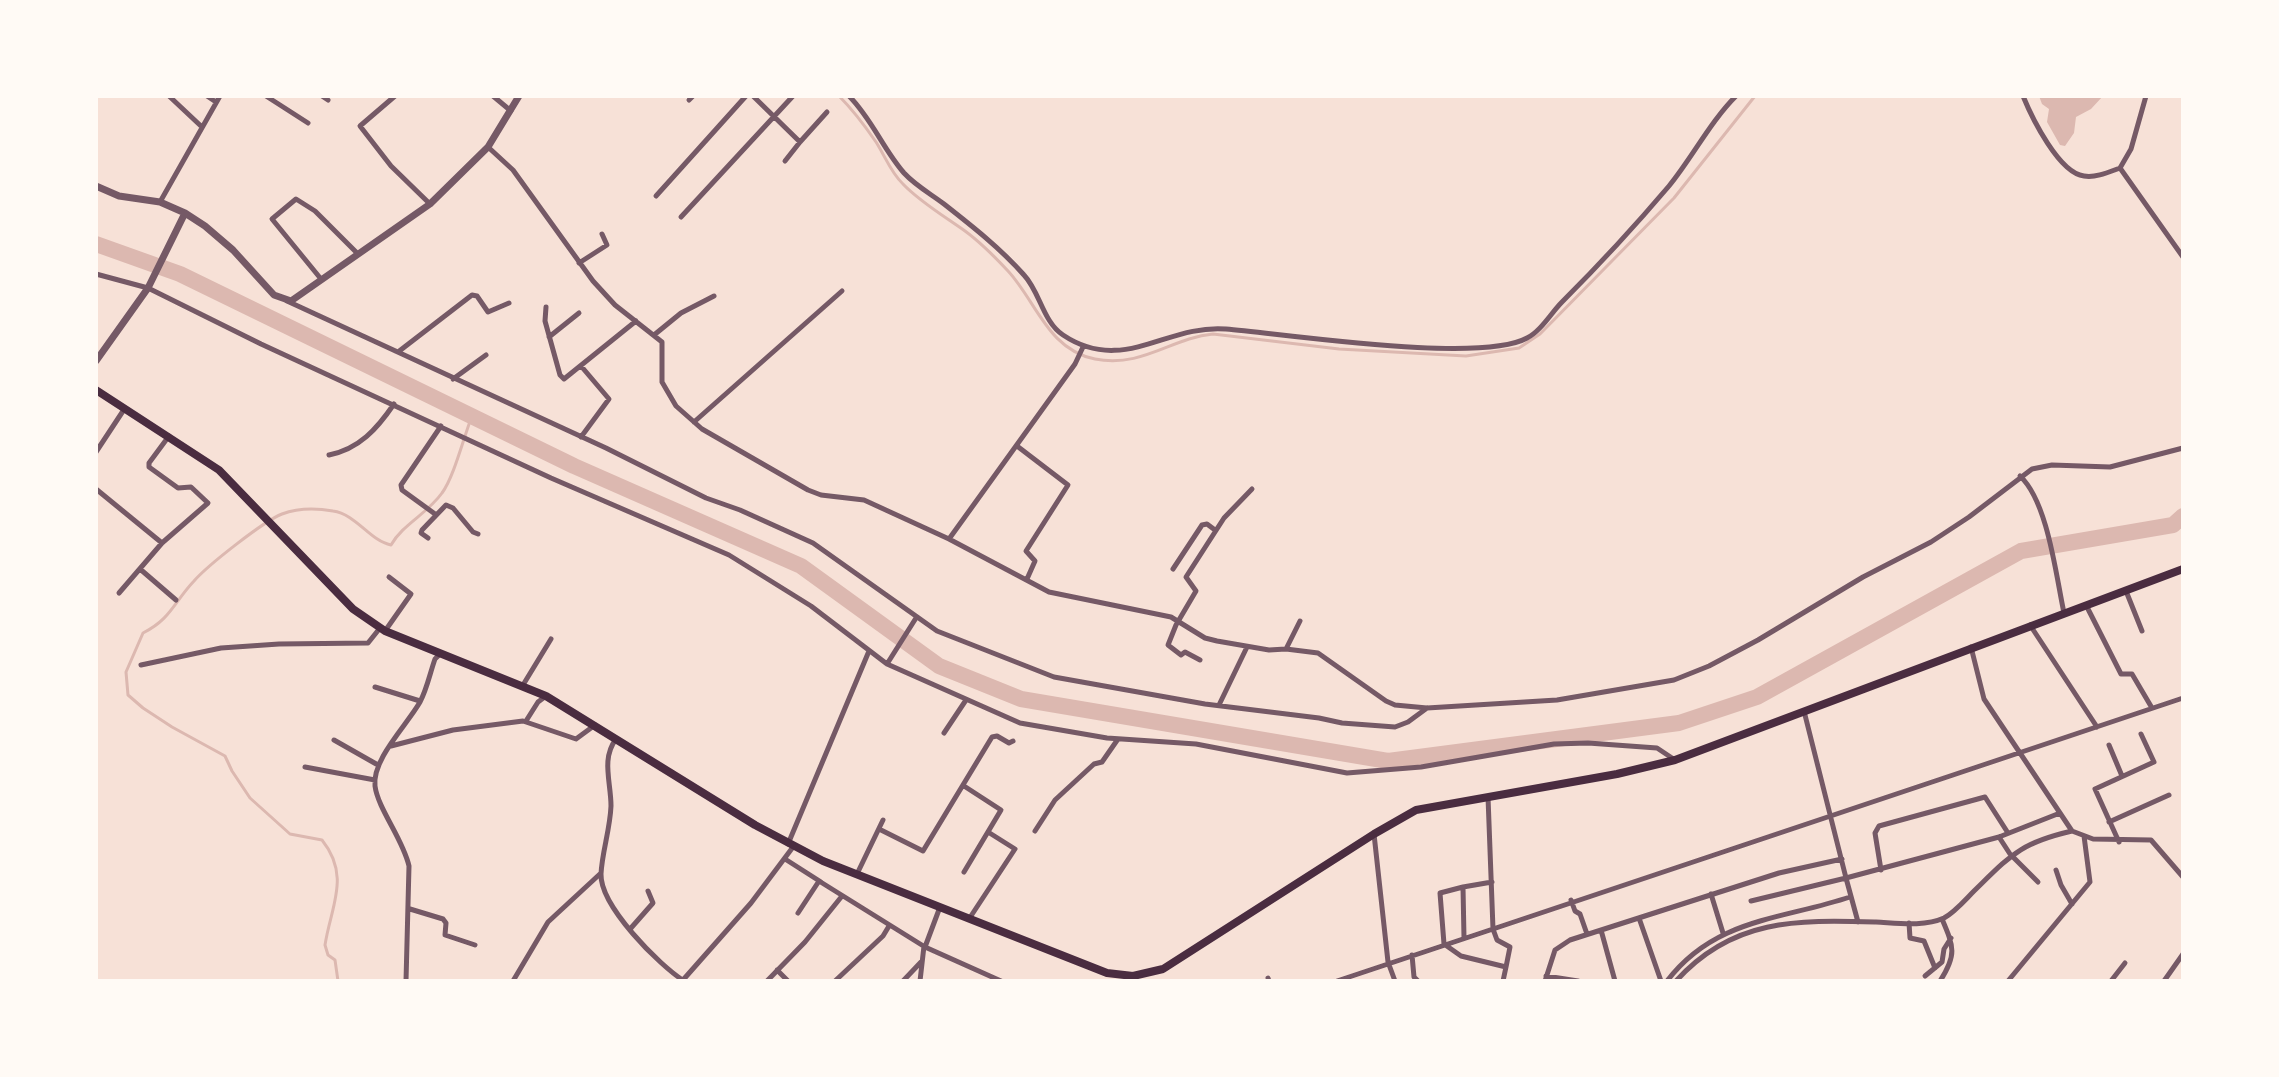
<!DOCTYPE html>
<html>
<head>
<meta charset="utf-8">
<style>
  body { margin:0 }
  #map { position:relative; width:2279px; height:1077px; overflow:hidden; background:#f7e1d7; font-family:"DejaVu Sans",sans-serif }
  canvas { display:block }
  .frame { position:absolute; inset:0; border:98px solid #fffaf5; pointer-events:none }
</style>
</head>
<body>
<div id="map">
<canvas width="2279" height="1077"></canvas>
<div class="frame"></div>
</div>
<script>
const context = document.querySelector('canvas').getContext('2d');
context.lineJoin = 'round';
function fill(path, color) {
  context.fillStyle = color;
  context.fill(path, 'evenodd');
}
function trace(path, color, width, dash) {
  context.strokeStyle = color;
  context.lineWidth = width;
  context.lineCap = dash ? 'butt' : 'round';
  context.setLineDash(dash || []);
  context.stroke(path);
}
fill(new Path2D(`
  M 2039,96 L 2103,96 L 2091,109 L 2076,117 L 2074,133 L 2065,146 L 2060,145 L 2047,122 L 2049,109 L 2042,104 Z`), '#dcb8b0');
trace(new Path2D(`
  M 839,96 C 853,110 865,126 876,142 C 885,156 891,173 903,184 C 920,202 944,216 965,231 C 980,242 995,257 1008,271 C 1036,301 1048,350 1095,359 C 1143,368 1171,338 1213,334 L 1339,349 L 1466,356 L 1519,348 L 1540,334 L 1674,198 L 1755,96
  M 338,981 L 335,960 L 328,955 L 325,945 C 331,906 351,876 322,840 L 290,834 L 250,798 L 232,771 L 225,756 L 172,727 L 143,708 L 128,695 L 126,672 L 143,633 C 171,619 174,602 194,581 C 208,565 264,521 282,514 C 298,508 316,508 333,511 C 356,514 370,541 391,545 C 403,524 427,514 442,493 C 454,477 464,436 472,416`), '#dcb8b0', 3);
trace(new Path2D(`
  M 96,244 L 180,274 L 574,466 L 801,566 L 939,666 L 1021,699 L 1388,761 L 1679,723 L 1757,697 L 2021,551 L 2173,525 L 2183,516`), '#dcb8b0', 16);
trace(new Path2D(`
  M 169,96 L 202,127
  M 207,96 L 216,102
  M 266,96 L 308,123
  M 322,96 L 328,100
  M 395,96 L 360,126 L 391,166 L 430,204
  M 493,96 L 511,111
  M 753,96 L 800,142 L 827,112
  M 849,96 C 872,119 883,149 904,173 C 916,186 931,194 944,204 C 972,226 1000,248 1024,275 C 1040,292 1043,322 1063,335 C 1123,375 1166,324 1226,329 C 1286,334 1480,364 1527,338 C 1541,331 1551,313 1562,302 C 1599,265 1635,226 1669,186 C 1692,158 1710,122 1736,96
  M 2023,96 C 2032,118 2059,173 2084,176 C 2096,178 2109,172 2120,168 L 2131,149 L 2146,96
  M 689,100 L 693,96
  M 488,147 L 513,170 L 593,281 L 615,305 L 662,342 L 662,382 L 676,406 L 702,429 L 808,490 L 821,495 L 864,500 L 949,539 L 1049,592 L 1171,617 L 1205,638 L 1217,641 L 1269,650 L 1286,649 L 1318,653 L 1386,701 L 1395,705 L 1427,708 L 1557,700 L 1674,680 L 1709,666 L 1758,640 L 1863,577 L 1931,542 L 1969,517 L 2032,469 L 2052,465 L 2110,467 L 2183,448
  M 785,161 L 800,142
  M 2120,168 L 2183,257
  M 656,196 L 746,96
  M 160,202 L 220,96
  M 681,217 L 793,96
  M 579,263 L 607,245 L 602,234
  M 96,274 L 148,288 L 261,344 L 551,478 L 729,555 L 811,606 L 887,664 L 1020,723 L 1107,738 L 1196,744 L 1347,773 L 1421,767 L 1554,744 L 1588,743 L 1657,748 L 1675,760
  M 321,279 L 272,219 L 296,199 L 315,211 L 358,254
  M 287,301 L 606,448 L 706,498 L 740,510 L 813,543 L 937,631 L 1054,677 L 1205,704 L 1319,718 L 1342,723 L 1395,727 L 1408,722 L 1427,708
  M 546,307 L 545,321 L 560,375 L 564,379 L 636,321
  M 654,335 L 681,313 L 714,296
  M 549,337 L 579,313
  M 398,352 L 472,295 L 477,296 L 488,312 L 509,303
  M 581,366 L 609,399 L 581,437
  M 453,379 L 486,355
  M 694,422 L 842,291
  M 1017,446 L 1068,485 L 1026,551 L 1035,561 L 1027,579
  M 96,452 L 125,408
  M 329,455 C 359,449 377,429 394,404
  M 2020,476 C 2048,502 2056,576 2064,613
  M 96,489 L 162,543
  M 435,514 L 402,490 L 401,485 L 441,426
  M 428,538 L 421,533 L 422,530 L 446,505 L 453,508 L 473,532 L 478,534
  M 949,539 L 1075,364 L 1083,347
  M 140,569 L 176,600
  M 1173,569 L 1202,525 L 1207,524 L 1215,530
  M 2126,591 L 2142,631
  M 119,593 L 162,543 L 208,503 L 191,487 L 178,488 L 149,467 L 149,463 L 169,436
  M 2086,605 L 2121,674 L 2132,674 L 2152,708
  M 2030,625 L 2097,727
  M 385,631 L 411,594 L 389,577
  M 1971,647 L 1984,699 L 2072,831 L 2093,839 L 2151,840 L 2183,877
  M 1286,649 L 1300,621
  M 1200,660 L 1185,652 L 1181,655 L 1168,645 L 1176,625 L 1196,591 L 1186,577 L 1224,518 L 1252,489
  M 887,664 L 916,618
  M 141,665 L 221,648 L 279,644 L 368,643 L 380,628
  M 523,685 L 551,639
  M 375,687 L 420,701
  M 1219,705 L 1247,647
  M 1804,711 L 1846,878 L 1999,837 L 2060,813
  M 526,721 L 538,702 L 546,696
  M 944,733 L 966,700
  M 616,739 C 601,759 611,782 611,806 C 610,830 602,852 601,874 C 600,906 659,965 684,981
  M 334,740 L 378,765
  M 2109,745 L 2122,776
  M 391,746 L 453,730 L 523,721 L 576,739 L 595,725
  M 305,767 L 375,780
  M 964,786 L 1001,810 L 964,872
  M 1488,797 L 1493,929 L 2183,698
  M 2109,822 L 2169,795
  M 879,829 L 923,851 L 992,737 L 997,736 L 1009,743 L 1013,741
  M 1035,831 L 1055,800 L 1094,764 L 1102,762 L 1118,739
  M 1374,834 L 1388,962 L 1395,981
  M 1999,837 L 2010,854 L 2038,882
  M 2119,842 L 2095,789 L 2154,762 L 2141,734
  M 788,844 L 869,651
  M 785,859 L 821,882
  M 1881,870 L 1875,833 L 1879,826 L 1985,797 L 2008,833
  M 2056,870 L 2061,885 L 2072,904
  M 857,874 L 883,820
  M 1463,887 L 1440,893 L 1444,944 L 1461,956 L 1506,967 L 1503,981
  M 1711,894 L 1723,933
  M 1571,900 L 1575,911 L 1580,914 L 1587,934
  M 1751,901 L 1846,878 L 1858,922
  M 410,909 L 443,919 L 446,923 L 445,935 L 475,945
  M 798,913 L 819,881 L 925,947 L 1001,981
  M 1639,918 L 1661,981
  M 969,919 L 1015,849 L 988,832
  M 1909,923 L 1910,938 L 1924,941 L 1935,968
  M 631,928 L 653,903 L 648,891
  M 1601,930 L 1615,981
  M 1464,938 L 1463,887 L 1492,882
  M 1412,955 L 1414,977 L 1418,981
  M 777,970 L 788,981
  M 1546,976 L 1578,981
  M 1925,976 L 1942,962 L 1944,949 L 1951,938
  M 1268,978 L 1269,981
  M 683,980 L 751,903 L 793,847
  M 406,981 L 409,866 C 403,839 378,809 375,786 C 372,759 407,725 420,702 C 427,689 430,673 435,659 L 440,654
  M 513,981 L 548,922 L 601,873
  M 767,981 L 805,942 L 842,896
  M 835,981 L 883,936 L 889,926
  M 903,981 L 921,962
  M 920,981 L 924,946 L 925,947 L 940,907
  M 1337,981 L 1493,929 L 1497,940 L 1510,947 L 1506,967
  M 1545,981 L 1555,950 L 1570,940 L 1779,873 L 1842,859
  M 1667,981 C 1715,918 1781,920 1850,897
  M 1676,981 C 1733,918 1797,920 1876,922 C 1897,923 1924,927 1944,918 C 1955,912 1965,900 1974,891 C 2011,855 2020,843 2072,831
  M 1940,981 C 1957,955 1954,947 1942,919
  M 2008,981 L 2090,882 L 2084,836
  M 2111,981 L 2125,963
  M 2164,981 L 2183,954`), '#755966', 5);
trace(new Path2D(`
  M 96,186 L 119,196 L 160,202 L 185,213 L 205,226 L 233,250 L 274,295 L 291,301 L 430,204 L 488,147 L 519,96
  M 96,361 L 148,288 L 185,213`), '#755966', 7);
trace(new Path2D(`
  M 96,390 L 219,470 L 353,609 L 385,631 L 546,696 L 755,825 L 823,861 L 1107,973 L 1133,976 L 1163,969 L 1374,834 L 1416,810 L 1617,774 L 1675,760 L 2183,569`), '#4a2c40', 8);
</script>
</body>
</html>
